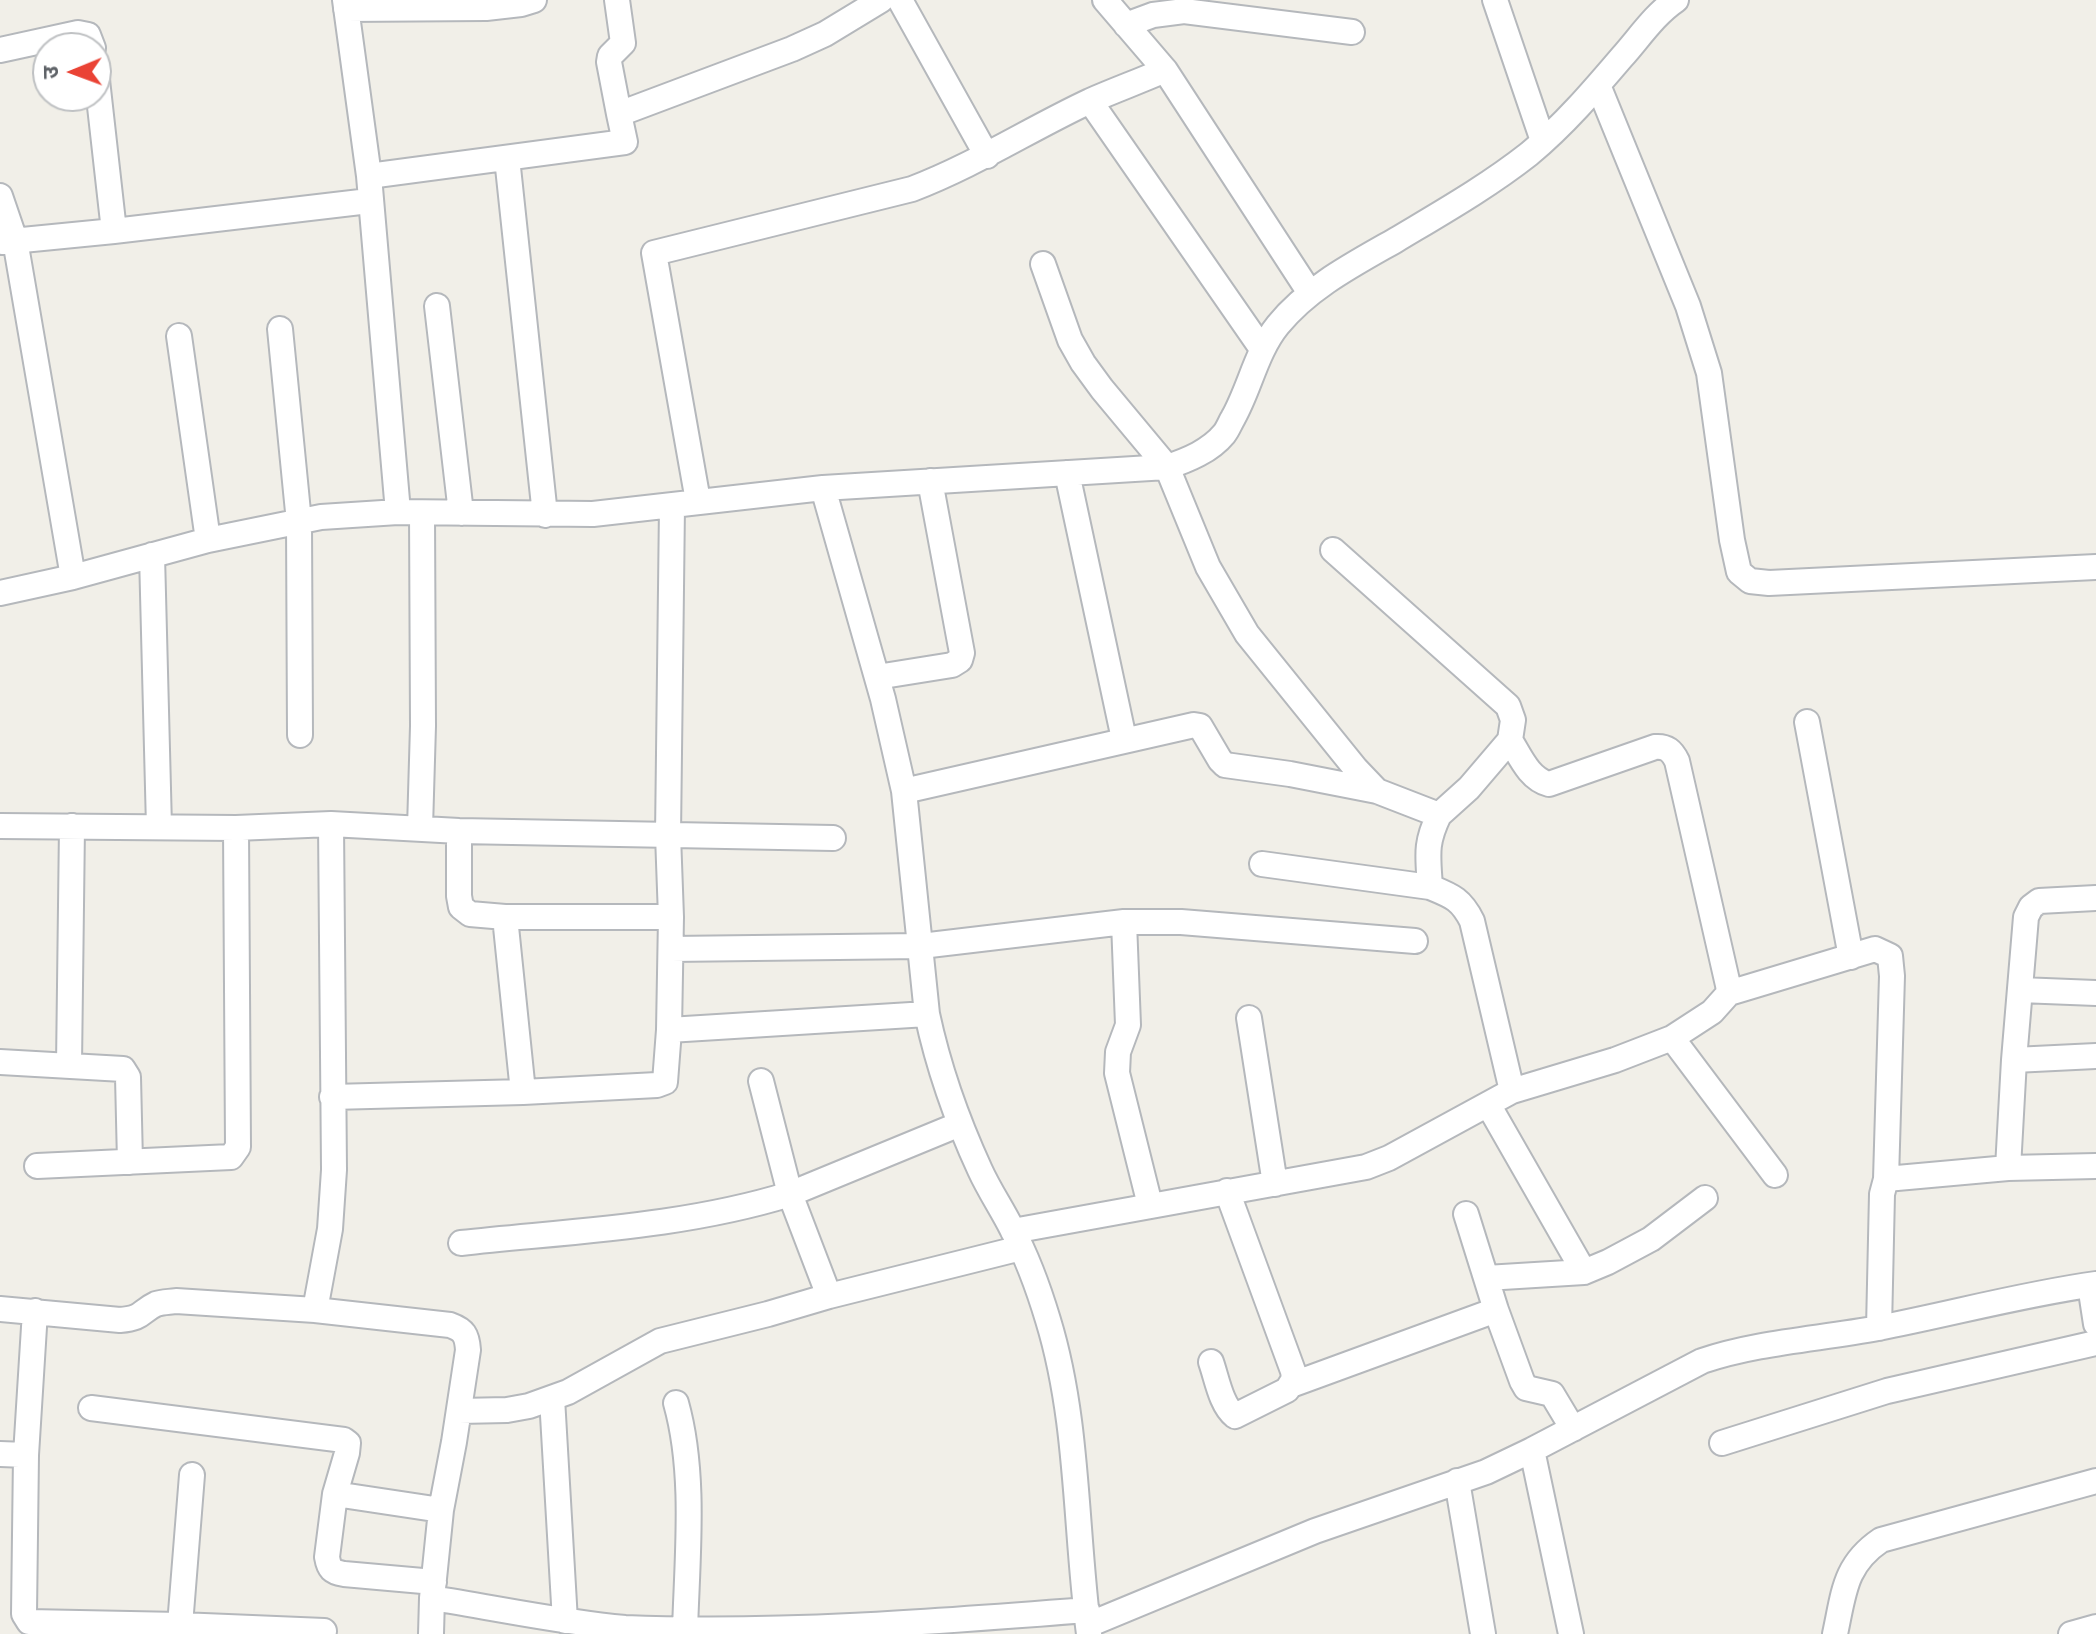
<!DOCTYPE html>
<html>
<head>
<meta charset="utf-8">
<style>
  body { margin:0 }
  #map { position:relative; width:2096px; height:1634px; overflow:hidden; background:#f1efe8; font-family:Mulish,"Noto Sans Devanagari",sans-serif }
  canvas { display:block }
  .north { position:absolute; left:32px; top:32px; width:80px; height:80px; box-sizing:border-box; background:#fff; border:2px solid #bfc1c3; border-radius:50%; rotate:269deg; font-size:22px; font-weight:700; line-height:32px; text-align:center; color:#5f6368 }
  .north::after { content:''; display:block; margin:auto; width:28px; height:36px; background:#ea4335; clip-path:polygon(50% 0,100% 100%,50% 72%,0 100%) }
</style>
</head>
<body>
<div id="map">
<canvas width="2096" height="1634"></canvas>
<div class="north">उ</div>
</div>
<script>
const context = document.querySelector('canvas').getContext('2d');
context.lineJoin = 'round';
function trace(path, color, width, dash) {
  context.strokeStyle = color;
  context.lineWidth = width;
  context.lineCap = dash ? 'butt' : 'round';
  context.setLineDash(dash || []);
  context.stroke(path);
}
const minor = new Path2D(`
  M 345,0 L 369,176 L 398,512
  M 617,0 L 623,43 L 610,56 L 609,62 L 619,114
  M 900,0 L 987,156
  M 1105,0 L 1165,70 L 1310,293
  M 1495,0 L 1543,141
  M 346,9 L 486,8 L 521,4 L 534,0
  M 1126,25 L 1153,15 L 1184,11 L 1352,32
  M 0,50 L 78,33 L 88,35 L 93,48
  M 96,71 L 114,231
  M 1598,85 L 1688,306 L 1709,373 L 1732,540 L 1739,572 L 1750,581 L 1769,583 L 2096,567
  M 1090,101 L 1262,349
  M 507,158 L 545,515
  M 369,176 L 625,142 L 619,114 L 792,49 L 825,34 L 881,0
  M 0,196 L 15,240 L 73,577
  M 2,242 L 114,231 L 369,201
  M 1043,264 L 1070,340 L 1083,363 L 1102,389 L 1167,467 L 1208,567 L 1247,634 L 1356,769 L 1377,791
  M 437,306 L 461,513
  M 280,329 L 299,522 L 300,735
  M 179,336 L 208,540
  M 1067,473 L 1124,739
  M 823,488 L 883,699 L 904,791 L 927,1014 C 939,1070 956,1118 980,1170 C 989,1190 1002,1209 1012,1229 C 1027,1257 1039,1290 1048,1320 C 1079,1421 1075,1529 1089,1634
  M 698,501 L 654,253 L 912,189 C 975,165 1030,129 1090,101 C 1115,90 1140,81 1165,70
  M 152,555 L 159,827
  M 0,593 L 73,577 L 208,540 L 321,517 L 398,512 L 593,514 L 823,488 L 1167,467 C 1188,460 1210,451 1224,434 C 1228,429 1230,423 1233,418 C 1250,388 1256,352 1278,325 C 1309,287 1354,264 1396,240 C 1441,213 1487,187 1529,154 C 1564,125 1593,91 1622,57 C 1639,38 1655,14 1676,0
  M 877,677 L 952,665 L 960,660 L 962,653 L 930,481
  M 1807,722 L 1851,957
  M 904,791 L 1194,725 L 1200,726 L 1220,760 L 1225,765 L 1290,774 L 1377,791 L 1439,815 L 1469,788 L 1510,740 L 1513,720 L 1508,706 L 1333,550
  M 1439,815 C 1425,844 1428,855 1430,887 C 1452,896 1461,899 1472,921 L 1512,1091
  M 0,826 L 236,828 L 331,824 L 459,831 L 833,838
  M 420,828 L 423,726 L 422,513
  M 459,831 L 459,896 L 461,907 L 470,914 L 505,917 L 671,917
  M 1262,864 L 1430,887
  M 505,917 L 523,1092
  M 1124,922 L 1128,1025 L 1118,1052 L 1117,1073 L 1150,1205
  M 671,949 L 921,946 L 1124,922 L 1181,922 L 1415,941
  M 2020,990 L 2096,993
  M 1729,993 L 1875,949 L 1890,956 L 1892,976 L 1886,1179 L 1882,1194 L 1879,1328
  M 1249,1018 L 1275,1184
  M 669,1030 L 927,1014
  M 1672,1038 L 1775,1175
  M 2014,1060 L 2096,1056
  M 0,1062 L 123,1069 L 128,1077 L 130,1162
  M 69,1065 L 72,826
  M 761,1081 L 790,1194 L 829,1296
  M 332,1097 L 523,1092 L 657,1085 L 665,1082 L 669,1030 L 671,917 L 668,835 L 672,506
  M 1489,1106 L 1584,1272
  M 37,1166 L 231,1157 L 238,1147 L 236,828
  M 2008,1168 L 2014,1060 L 2026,917 L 2031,907 L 2039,901 L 2096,898
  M 1886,1179 L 2008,1168 L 2096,1166
  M 1466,1214 L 1496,1310 L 1522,1381 L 1526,1388 L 1552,1394 L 1573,1429
  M 1013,1231 L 1366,1167 L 1389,1158 L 1512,1091 L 1615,1060 L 1672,1038 L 1712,1012 L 1729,993 L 1728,985 L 1677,761 C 1672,751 1667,746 1655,747 L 1549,784 C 1529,779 1520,756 1510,740
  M 461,1243 C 571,1231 684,1227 790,1194 L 960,1124
  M 1486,1278 L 1584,1272 L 1608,1262 L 1651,1239 L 1705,1198
  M 2090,1285 L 2096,1324
  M 0,1309 L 120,1320 C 144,1318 139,1312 156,1304 C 162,1302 170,1302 176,1301 L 315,1310 L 450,1325 C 464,1330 467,1335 468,1350 L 454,1442 L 441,1510 L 432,1598 L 431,1634
  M 315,1310 L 330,1229 L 334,1170 L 331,824
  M 35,1311 L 26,1455 L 24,1614 L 29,1622 L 180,1625 L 324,1631
  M 1211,1362 C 1217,1379 1221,1405 1235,1416 L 1287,1390 L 1294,1379 L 1293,1371 L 1227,1191
  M 1291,1385 L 1496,1310
  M 552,1398 L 565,1621
  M 676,1403 C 696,1474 687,1558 685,1631
  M 91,1408 L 344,1440 L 348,1443 L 347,1453 L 335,1494 L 327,1557 C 329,1569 332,1572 344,1574 L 434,1582
  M 459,1411 L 507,1410 L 529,1406 L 568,1392 L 660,1341 L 768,1314 L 829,1296 L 1021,1248
  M 1722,1443 L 1887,1391 L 2096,1343
  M 1532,1450 L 1571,1634
  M 0,1454 L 26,1455
  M 1457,1481 L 1483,1634
  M 335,1494 L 441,1510
  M 432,1598 C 496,1608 560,1622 625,1628 C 778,1634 934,1622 1087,1610
  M 180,1625 L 192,1475
  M 1088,1625 L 1315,1531 L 1486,1472 L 1532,1450 L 1702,1361 C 1758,1342 1820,1339 1878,1328 C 1951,1314 2023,1294 2096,1284
  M 1835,1634 C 1844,1593 1844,1565 1881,1540 L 2096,1481
  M 2071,1634 L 2096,1627`);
trace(minor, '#b5b8bc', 28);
trace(minor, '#fff', 24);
</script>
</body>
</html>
